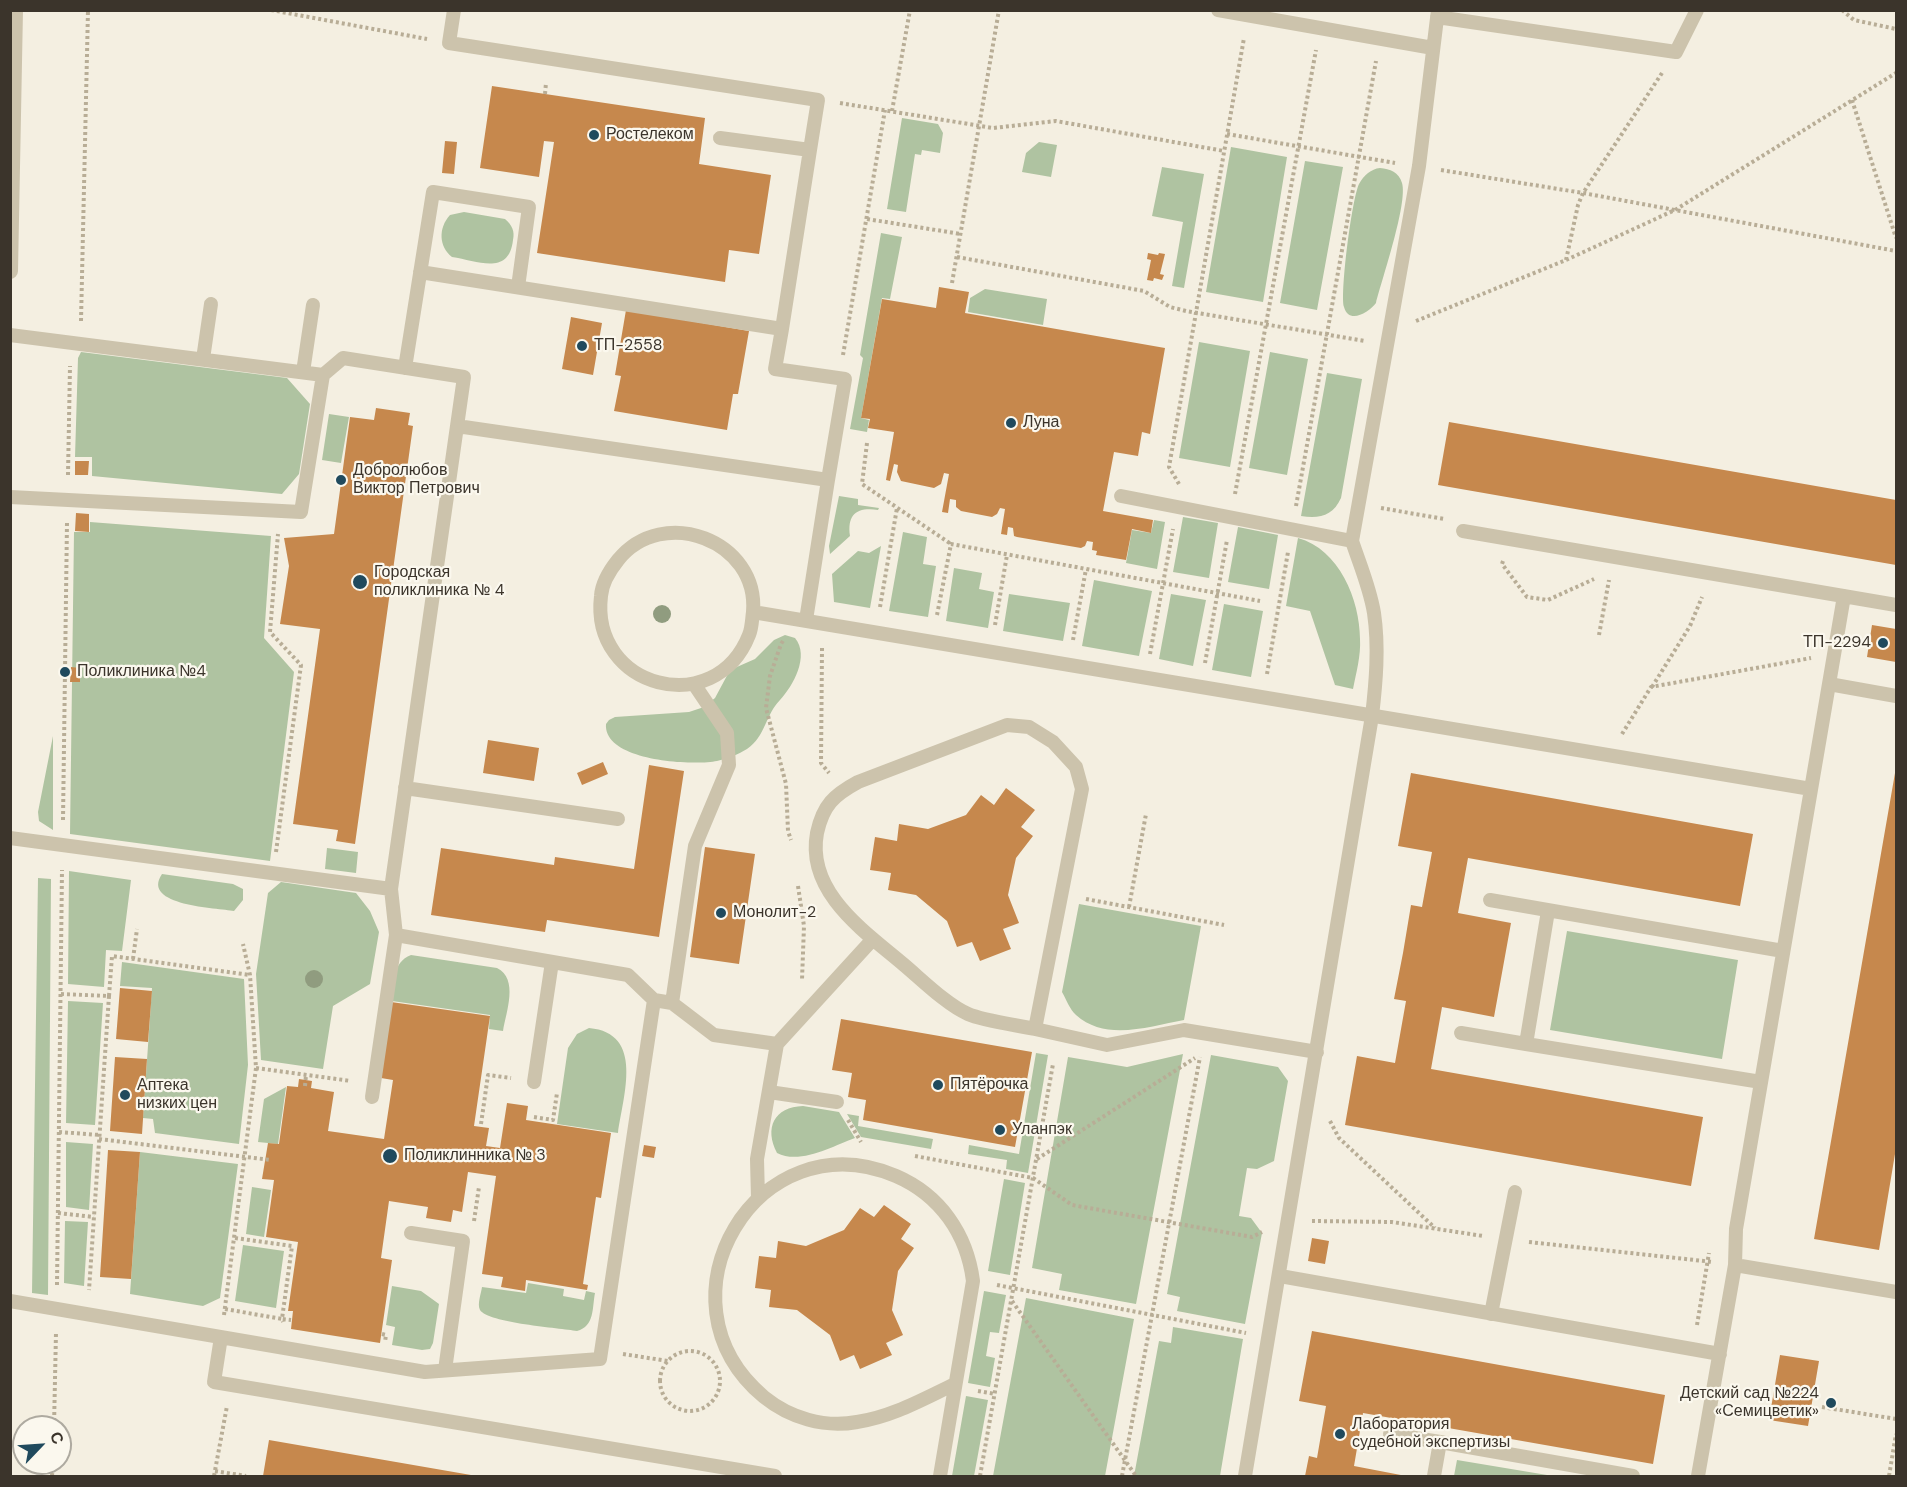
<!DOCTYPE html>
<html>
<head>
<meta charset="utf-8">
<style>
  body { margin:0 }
  #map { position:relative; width:1907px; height:1487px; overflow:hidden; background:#f4efe1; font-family:"DM Sans",sans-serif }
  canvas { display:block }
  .frame { position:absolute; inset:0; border:12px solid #3b342b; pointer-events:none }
  .north { position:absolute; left:12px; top:1415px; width:60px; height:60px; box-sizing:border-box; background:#fbf8ee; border:2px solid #aeaaa0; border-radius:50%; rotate:65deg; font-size:16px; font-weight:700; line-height:24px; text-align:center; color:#3b342b }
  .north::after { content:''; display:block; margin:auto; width:21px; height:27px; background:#204a5d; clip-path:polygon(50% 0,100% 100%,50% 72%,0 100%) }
</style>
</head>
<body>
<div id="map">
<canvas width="1907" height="1487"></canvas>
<div class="frame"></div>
<div class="north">С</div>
</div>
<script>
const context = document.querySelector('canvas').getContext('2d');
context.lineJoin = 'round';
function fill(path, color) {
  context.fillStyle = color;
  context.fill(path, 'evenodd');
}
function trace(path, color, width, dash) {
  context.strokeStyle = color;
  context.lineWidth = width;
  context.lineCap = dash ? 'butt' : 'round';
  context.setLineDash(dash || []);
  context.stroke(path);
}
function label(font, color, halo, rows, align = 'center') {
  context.font = font + ' "DM Sans",sans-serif';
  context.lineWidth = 4.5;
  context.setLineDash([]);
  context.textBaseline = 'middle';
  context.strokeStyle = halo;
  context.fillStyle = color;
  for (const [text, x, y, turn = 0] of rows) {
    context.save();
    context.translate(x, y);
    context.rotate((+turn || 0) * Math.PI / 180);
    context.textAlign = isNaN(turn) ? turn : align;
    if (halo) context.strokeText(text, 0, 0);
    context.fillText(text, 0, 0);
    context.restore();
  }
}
fill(new Path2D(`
  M 902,118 L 938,124 L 943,133 L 940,153 L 922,150 L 921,155 L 915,154 L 906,212 L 887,209 Z
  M 1039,142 L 1057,145 L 1051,177 L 1022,172 L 1026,153 Z
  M 1231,147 L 1287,157 L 1263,302 L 1206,292 Z
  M 1305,161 L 1343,167 L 1317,310 L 1280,303 Z
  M 1162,167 L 1204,174 L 1184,288 L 1172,286 L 1183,222 L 1152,216 Z
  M 1380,168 C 1390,169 1399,172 1402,183 C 1408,203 1382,279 1376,303 C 1369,312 1349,325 1344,307 C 1340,292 1352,198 1359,184 C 1364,175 1371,169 1380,168 Z
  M 464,212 L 505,219 C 512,225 515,231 513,240 C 509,276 478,261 452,257 C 439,247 438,228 450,215 Z
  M 881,233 L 902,237 L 890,299 L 882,298 L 861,418 L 869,420 L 867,432 L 850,429 L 863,358 L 860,355 Z
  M 985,289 L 1047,299 L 1043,325 L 968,312 L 970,298 Z
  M 1199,342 L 1250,351 L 1230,467 L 1179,458 Z
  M 81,352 L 287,378 L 310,404 L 299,474 L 282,494 L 92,476 L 92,457 L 75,457 L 78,358 Z
  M 1270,352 L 1308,359 L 1287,475 L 1249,468 Z
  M 1327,373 L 1362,379 L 1341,498 C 1333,516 1319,519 1301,516 Z
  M 329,414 L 349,417 L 341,463 L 322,460 Z
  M 839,496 L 858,499 L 858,505 L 879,508 L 878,510 C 857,507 847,514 850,536 L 830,554 L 829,546 Z
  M 1183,517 L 1218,523 L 1209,578 L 1173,572 Z
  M 1154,520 L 1165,522 L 1157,569 L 1126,563 L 1132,530 L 1151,533 Z
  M 90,522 L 271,536 L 264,638 L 294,672 L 270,861 L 70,834 L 74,532 L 90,532 Z
  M 1238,527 L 1278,535 L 1269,589 L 1228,582 Z
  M 903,532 L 927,537 L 923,564 L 936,566 L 928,617 L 889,611 Z
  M 1298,538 C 1339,549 1360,600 1360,639 C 1361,656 1356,673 1353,689 L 1335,685 L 1310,611 L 1286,606 Z
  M 881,546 L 870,608 L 834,602 L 832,574 L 858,551 L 869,553 Z
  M 954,568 L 982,573 L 979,589 L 994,592 L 988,628 L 946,621 Z
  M 1094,580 L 1152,591 L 1139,656 L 1082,646 Z
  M 1009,594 L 1070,603 L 1063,641 L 1003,631 Z
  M 1171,594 L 1206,600 L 1193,666 L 1159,659 Z
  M 1224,604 L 1263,611 L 1251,677 L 1212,670 Z
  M 785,635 L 795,638 C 810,656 793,686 780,700 C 765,715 766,736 747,749 C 739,754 727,759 717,761 C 692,766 603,761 606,724 L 609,720 L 615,717 L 689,712 L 704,707 L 715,698 L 730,670 L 755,659 L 774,640 Z
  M 53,736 L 53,830 L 39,821 L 38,812 Z
  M 327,848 L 358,852 L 356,873 L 325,869 Z
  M 69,871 L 131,880 L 122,951 L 106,950 L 104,987 L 68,984 Z
  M 162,874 L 233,884 L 243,889 L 243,900 L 234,911 C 218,908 140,906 162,874 Z
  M 38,878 L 51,879 L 48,1295 L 32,1293 Z
  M 281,882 L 356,893 L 370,911 L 379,932 L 370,984 L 333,1006 L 323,1069 L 261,1060 L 256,974 L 268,893 Z
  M 1079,904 L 1201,926 L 1184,1020 C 1150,1026 1106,1042 1076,1015 C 1070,1010 1066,999 1062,992 Z
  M 1567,931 L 1738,960 L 1722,1059 L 1550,1030 Z
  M 411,955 L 497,968 C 519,979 506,1012 503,1031 L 489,1029 L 490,1015 L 392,1001 C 394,984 392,962 411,955 Z
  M 122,962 L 244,979 L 248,1065 L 239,1144 L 155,1133 L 153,1119 L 143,1118 L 152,988 L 120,986 Z
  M 68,1001 L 103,1003 L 95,1125 L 66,1123 Z
  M 589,1028 C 645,1033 623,1096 618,1133 L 557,1124 L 568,1048 L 577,1034 Z
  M 1036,1053 L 1048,1055 L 1028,1173 L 1006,1169 L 1007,1160 L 968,1154 L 969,1145 L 1019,1154 Z
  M 1183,1054 L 1136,1304 L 1059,1290 L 1062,1274 L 1032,1268 L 1068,1057 L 1127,1067 Z
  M 1211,1055 L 1278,1067 L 1288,1081 L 1274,1161 L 1257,1169 L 1247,1168 L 1239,1216 L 1251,1218 L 1262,1233 L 1245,1324 L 1177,1311 L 1180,1297 L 1167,1294 Z
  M 286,1087 L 278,1144 L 258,1142 L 264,1099 Z
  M 803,1106 L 839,1112 L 855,1138 C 833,1146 800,1165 777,1153 C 764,1128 774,1107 803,1106 Z
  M 847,1114 L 859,1116 L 858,1126 L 933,1139 L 931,1149 L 861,1137 Z
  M 66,1142 L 93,1144 L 89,1210 L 66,1207 Z
  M 140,1152 L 238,1164 L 220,1298 L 203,1306 L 130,1294 Z
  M 1004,1179 L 1025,1183 L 1010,1275 L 988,1271 Z
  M 252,1187 L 271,1190 L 264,1237 L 246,1234 Z
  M 65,1221 L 88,1222 L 84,1286 L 64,1283 Z
  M 243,1245 L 284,1251 L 276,1308 L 235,1301 Z
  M 528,1283 L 564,1289 L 563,1296 L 584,1300 L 586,1291 L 595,1293 C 592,1308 595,1326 577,1331 C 560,1328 488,1323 480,1310 C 477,1304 481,1294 482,1287 L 526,1293 Z
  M 392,1286 L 421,1291 L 439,1304 L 433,1343 L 430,1349 L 422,1350 L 392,1345 L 395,1327 L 386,1325 Z
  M 984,1291 L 1006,1295 L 999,1333 L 990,1332 L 986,1356 L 995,1358 L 990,1387 L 968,1383 Z
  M 1026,1298 L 1134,1319 L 1105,1476 L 993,1476 Z
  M 1173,1327 L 1243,1339 L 1220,1476 L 1134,1476 L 1159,1341 L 1171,1343 Z
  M 966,1396 L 988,1400 L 974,1476 L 952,1476 Z
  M 1457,1460 L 1553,1476 L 1454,1476 Z`), '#afc3a1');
fill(new Path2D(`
  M 492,86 L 705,118 L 699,164 L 771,175 L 759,254 L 729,250 L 725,282 L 537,253 L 554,142 L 544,141 L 539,177 L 480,168 Z
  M 445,141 L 457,142 L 454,174 L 442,173 Z
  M 1148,253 L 1158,255 L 1159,253 L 1165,254 L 1160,274 L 1164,275 L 1162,280 L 1154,278 L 1153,281 L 1147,280 L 1151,260 L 1147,259 Z
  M 939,287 L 969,292 L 965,313 L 1165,348 L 1150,434 L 1142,432 L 1138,456 L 1114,452 L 1103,511 L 1153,520 L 1151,533 L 1132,529 L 1126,560 L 1096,555 L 1097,551 L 1092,550 L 1093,542 L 1087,541 L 1085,546 L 1081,548 L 1017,537 L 1014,536 L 1013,528 L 1008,527 L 1007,535 L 1001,534 L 1005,509 L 1000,508 L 997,514 L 992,517 L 961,511 L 956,507 L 956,500 L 950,499 L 948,513 L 942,512 L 949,474 L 944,473 L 941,484 L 934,488 L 901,481 L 897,472 L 898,465 L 894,464 L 890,481 L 886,480 L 894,432 L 868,428 L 870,419 L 861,418 L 882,299 L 936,308 Z
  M 626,310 L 749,331 L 738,394 L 733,394 L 727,430 L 614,411 L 621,376 L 615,375 Z
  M 571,317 L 602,323 L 593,375 L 562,369 Z
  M 376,408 L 410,413 L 408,425 L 413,426 L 355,844 L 336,841 L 338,830 L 293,824 L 320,629 L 280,624 L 289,566 L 284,538 L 334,534 L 350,417 L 374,420 Z
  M 1449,422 L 1896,500 L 1896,565 L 1438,485 Z
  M 75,461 L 89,461 L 88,475 L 75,475 Z
  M 76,513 L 89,514 L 89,532 L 75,531 Z
  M 1872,625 L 1896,629 L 1896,662 L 1867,657 Z
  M 71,667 L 80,668 L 80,682 L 70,682 Z
  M 488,740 L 539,748 L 534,781 L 483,773 Z
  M 603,762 L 608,774 L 582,785 L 577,773 Z
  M 649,765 L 684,771 L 659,937 L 547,920 L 545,932 L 431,915 L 441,848 L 554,865 L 555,857 L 634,869 Z
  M 1411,773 L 1753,834 L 1740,906 L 1468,858 L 1458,913 L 1511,923 L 1494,1017 L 1442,1007 L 1431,1069 L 1703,1117 L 1691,1186 L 1345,1125 L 1357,1056 L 1395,1063 L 1406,1001 L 1394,999 L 1403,953 L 1411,905 L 1422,907 L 1432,852 L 1398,846 Z
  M 1895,773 L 1896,1148 L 1879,1250 L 1814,1239 Z
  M 1006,788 L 1035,810 L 1021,827 L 1033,836 L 1016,858 L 1008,895 L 1019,923 L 1003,929 L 1011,949 L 980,961 L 972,942 L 957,947 L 947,921 L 916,895 L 888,890 L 891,873 L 870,870 L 875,837 L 897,841 L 899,824 L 928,829 L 966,815 L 981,795 L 994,805 Z
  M 705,847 L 755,854 L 739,964 L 690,957 Z
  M 120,988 L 152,991 L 148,1042 L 116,1039 Z
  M 391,1002 L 490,1016 L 474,1126 L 489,1128 L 486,1146 L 500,1148 L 507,1103 L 528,1106 L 526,1120 L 611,1133 L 601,1198 L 596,1197 L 583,1284 L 588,1285 L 587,1290 L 526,1280 L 525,1291 L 501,1287 L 503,1277 L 482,1274 L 496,1176 L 468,1172 L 462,1212 L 453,1210 L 451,1222 L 426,1218 L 428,1207 L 389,1201 L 381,1258 L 392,1260 L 380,1343 L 291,1329 L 293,1311 L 288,1311 L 298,1242 L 266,1237 L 274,1180 L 262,1179 L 268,1143 L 279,1144 L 287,1086 L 298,1087 L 299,1079 L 312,1081 L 311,1088 L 334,1092 L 328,1131 L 384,1139 L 393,1080 L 381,1078 Z
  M 841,1019 L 1032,1052 L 1015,1147 L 863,1120 L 866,1100 L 848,1097 L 852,1073 L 832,1070 Z
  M 115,1057 L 147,1059 L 142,1134 L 110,1131 Z
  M 644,1145 L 656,1147 L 654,1158 L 642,1156 Z
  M 108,1150 L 140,1152 L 131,1279 L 100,1277 Z
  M 884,1205 L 911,1224 L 901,1239 L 914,1248 L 898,1271 L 892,1310 L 903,1335 L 886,1343 L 892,1355 L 860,1369 L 854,1355 L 840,1361 L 830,1335 L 797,1310 L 769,1307 L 771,1290 L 755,1288 L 759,1256 L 776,1258 L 778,1241 L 806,1246 L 844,1230 L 860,1208 L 874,1217 Z
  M 1312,1238 L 1329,1241 L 1325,1264 L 1308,1261 Z
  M 1312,1331 L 1665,1395 L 1653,1464 L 1363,1413 L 1354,1466 L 1406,1476 L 1305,1476 L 1309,1456 L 1317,1458 L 1326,1406 L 1299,1401 Z
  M 1780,1355 L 1819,1361 L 1808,1426 L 1769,1420 Z
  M 269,1440 L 471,1475 L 471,1476 L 263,1476 Z`), '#c6884d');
trace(new Path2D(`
  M 271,10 L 427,39
  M 1842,10 L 1854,20 L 1896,29
  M 545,94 L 546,83
  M 1852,100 L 1896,238
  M 840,103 L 993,128 L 1056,121 L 1224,151
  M 892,111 L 910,10
  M 1227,134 L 1395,163
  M 1441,170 L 1583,193 L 1896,251
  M 867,219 L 961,234
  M 957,257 L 1144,291 L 1170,307 L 1186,311 L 1365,341
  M 1566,260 L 1578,205 L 1583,193 L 1662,73
  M 952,283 L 999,10
  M 81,321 L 88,10
  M 1416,321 L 1566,260 L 1675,210 L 1896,73
  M 843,355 L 885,110
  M 867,443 L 862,484 L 951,544
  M 68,475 L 70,366
  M 1179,484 L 1169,467 L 1244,38
  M 1235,494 L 1316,50
  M 1296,506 L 1376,61
  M 1381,508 L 1444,519
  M 1503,561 L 1502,564 L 1527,597 L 1548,600 L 1594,579
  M 880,607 L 897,508
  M 937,615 L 951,544 L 1260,601
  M 995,625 L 1007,555
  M 1599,635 L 1609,580
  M 1073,640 L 1086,569
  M 783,641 L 781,644 L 770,676 L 766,708 L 786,784 L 788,831 L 791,840
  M 822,648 L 821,763 L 829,773
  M 1150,654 L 1173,529
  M 1205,663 L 1227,540
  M 1267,674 L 1288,552
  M 1652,687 L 1690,626 L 1702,597
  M 1622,734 L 1651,687 L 1811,658
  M 63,820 L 67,522
  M 276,852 L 301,665 L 270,632 L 278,534
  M 798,886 L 804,926 L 802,980
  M 1086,899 L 1224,925
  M 1129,907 L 1146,814
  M 133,959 L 137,929
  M 61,994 L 109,996 L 89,1290
  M 109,996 L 112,956 L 250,975
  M 256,1068 L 351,1081
  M 305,1086 L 306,1075
  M 534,1117 L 553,1120 L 557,1093
  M 848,1120 L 861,1142
  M 1330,1121 L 1339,1138 L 1435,1228
  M 481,1124 L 488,1075 L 511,1078
  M 59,1132 L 100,1135
  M 99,1139 L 271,1160
  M 915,1156 L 1033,1178 L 1072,1205 L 1252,1237 L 1262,1232
  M 1037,1159 L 1195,1058
  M 58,1213 L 94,1217
  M 474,1221 L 479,1187
  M 1312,1221 L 1392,1222 L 1483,1236
  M 235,1238 L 292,1246 L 282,1319 L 291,1320
  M 1529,1242 L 1713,1262
  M 57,1285 L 62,870
  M 997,1285 L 1246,1333
  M 1012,1301 L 1136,1476
  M 225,1309 L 282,1319 L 283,1322
  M 224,1315 L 256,1068 L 250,975 L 243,944
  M 1697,1325 L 1709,1253
  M 382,1334 L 386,1335 L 385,1342
  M660 1381a30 30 0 1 1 60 0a30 30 0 1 1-60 0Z
  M 623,1354 L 668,1361
  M 978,1391 L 995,1394
  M 1822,1407 L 1896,1419
  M 54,1427 L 56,1332
  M 215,1471 L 246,1476
  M 52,1476 L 53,1463
  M 214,1476 L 227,1406
  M 980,1476 L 1053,1064
  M 1122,1476 L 1200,1057
  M 1889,1476 L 1896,1434`), '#b8ad96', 4, [3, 3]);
trace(new Path2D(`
  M 454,10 L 449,43 L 818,100 L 810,150
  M 1218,10 L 1433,48
  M 1437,17 L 1676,52 L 1697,10
  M 420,272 L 782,329 L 810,150 L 720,138
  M 782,329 L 775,369 L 845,379 L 828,480
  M 10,335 L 323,375 L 343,358 L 464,377 L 391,889 L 396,935 L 628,975 L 654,1000 L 672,1003 L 714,1035 L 777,1044
  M 203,359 L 211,304
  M 405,368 L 433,192 L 529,207 L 518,287
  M 303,372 L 313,305
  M 457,426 L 828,480 L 806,620
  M 1121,496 L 1352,541
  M 10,497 L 301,512 L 323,375
  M 1463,531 L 1896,605
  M 753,612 C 759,541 663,504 618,560 C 610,570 602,582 601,596 C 590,688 715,721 749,635 C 752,628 752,619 753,612 L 1811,789
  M 1829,684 L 1896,696
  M 405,788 L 618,819
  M 10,838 L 391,889
  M 1490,900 L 1783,951
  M 1548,911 L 1526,1044 L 1761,1082
  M 672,1003 L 695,846 L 729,765 L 727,733 L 694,684
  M 1035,1029 C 1017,1025 984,1021 968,1014 C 947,1005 921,979 903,964 C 864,931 806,892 817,833 C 823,805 834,795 858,782 L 1007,725 L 1029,727 L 1053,742 L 1076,767 L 1082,789 L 1035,1029 L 1107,1045 L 1184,1030 L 1317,1052
  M 1461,1033 L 1526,1044
  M 534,1082 L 552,962
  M 769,1092 L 837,1102
  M 372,1097 L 396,935
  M 758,1198 L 757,1159 L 777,1044 L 873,939
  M 411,1233 L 463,1241 L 445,1370
  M 1735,1265 L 1896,1292
  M 1280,1276 L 1720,1354
  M 10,1301 L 425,1372 L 600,1359 L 654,1000
  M 1491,1314 L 1515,1192
  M 221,1337 L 214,1382 L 775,1476
  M 1390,1434 L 1440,1442
  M 940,1476 L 973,1281 C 967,1234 940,1195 896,1176 C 758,1117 648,1300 764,1397 C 790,1418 824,1428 857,1422 C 892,1417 923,1399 955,1384
  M 1245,1476 L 1372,716 C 1376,682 1379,647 1374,613 C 1370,588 1360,565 1352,541 L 1419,166 L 1438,10
  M 1434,1476 L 1440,1442 L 1633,1476
  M 1698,1476 L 1735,1265 L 1736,1229 L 1844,596`), '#ccc3ac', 14);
trace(new Path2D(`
  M 10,271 L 15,10`), '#ccc3ac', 16);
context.fillStyle = '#909c7f';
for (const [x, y] of [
  [662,614],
  [314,979]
]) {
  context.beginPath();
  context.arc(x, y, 9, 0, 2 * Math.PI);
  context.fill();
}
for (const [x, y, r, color] of [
  [594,135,6,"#204a5d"],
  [582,346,6,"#204a5d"],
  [1011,423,6,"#204a5d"],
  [341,480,6,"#204a5d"],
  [360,582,8,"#204a5d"],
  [1883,643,6,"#204a5d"],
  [65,672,6,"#204a5d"],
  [721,913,6,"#204a5d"],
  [938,1085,6,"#204a5d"],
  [125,1095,6,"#204a5d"],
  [1000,1130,6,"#204a5d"],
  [390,1156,8,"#204a5d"],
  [1831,1403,6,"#204a5d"],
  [1340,1434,6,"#204a5d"]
]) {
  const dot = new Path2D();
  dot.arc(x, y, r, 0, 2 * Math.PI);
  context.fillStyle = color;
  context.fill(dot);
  trace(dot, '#fbf8ee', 2);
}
label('16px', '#3b342b', '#fbf8ee', [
  ["Ростелеком",606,135],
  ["ТП-2558",594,346],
  ["Луна",1023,423],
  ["Добролюбов",353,471],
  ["Виктор Петрович",353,489],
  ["Городская",374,573],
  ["поликлиника № 4",374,591],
  ["ТП-2294",1871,643,"right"],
  ["Поликлиника №4",77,672],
  ["Монолит-2",733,913],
  ["Пятёрочка",950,1085],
  ["Аптека",137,1086],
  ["низких цен",137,1104],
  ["Уланпэк",1012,1130],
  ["Поликлинника № 3",404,1156],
  ["Детский сад №224",1819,1394,"right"],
  ["«Семицветик»",1819,1412,"right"],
  ["Лаборатория",1352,1425],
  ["судебной экспертизы",1352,1443]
], 'left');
</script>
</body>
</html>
